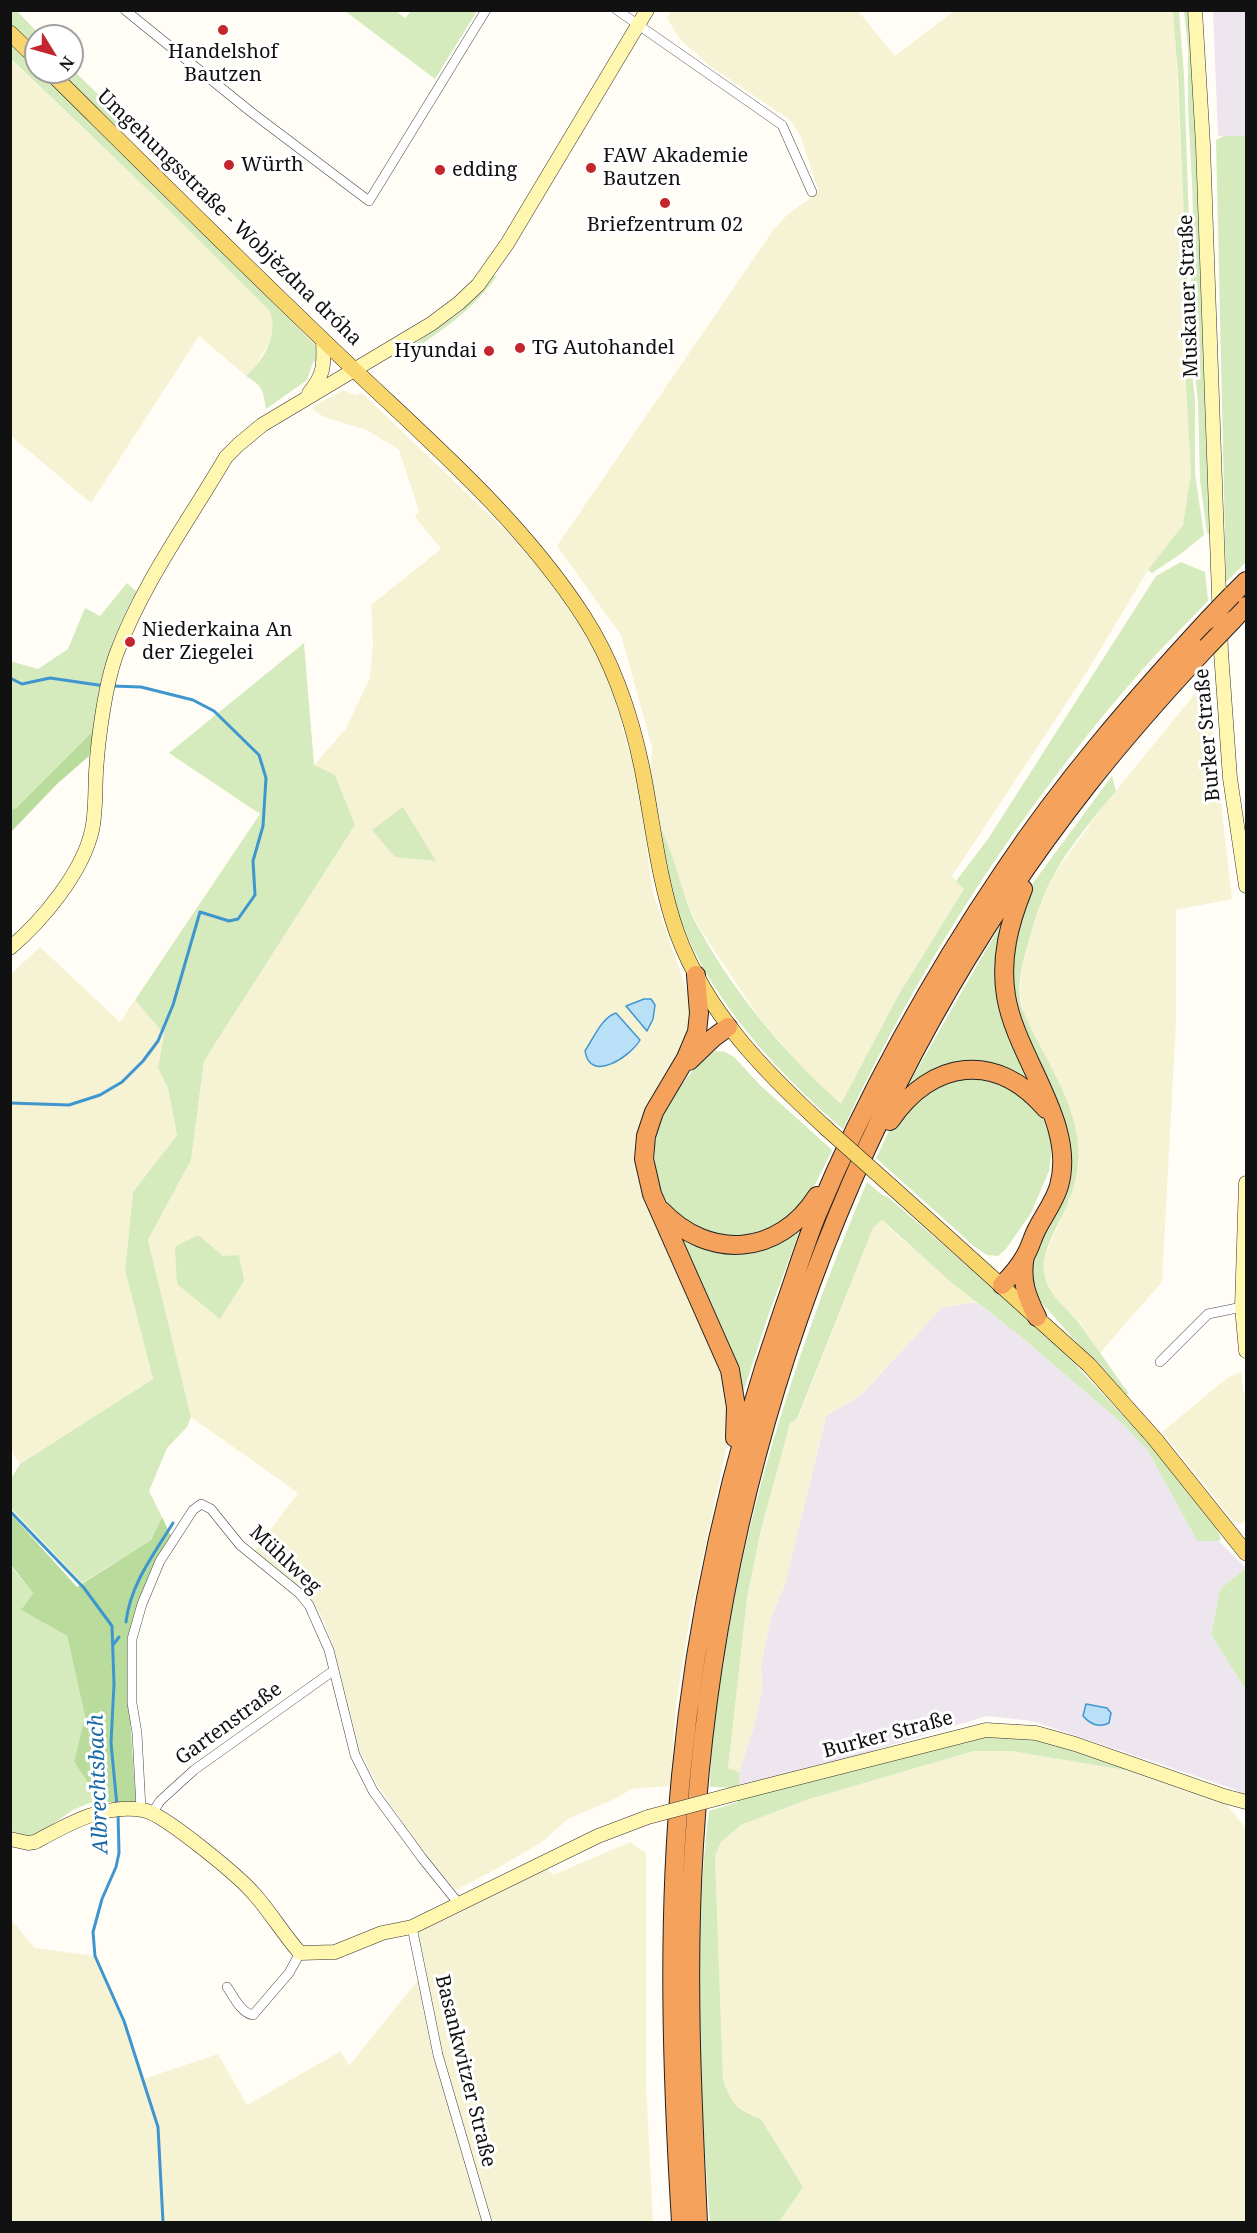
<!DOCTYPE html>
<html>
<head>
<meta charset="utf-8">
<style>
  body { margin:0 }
  #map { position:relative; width:1257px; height:2233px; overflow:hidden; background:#fffdf5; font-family:"Noto Serif",serif }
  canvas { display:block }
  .frame { position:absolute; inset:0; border:12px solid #111; pointer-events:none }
  .north { position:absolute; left:24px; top:24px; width:60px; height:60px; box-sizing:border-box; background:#fff; border:2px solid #a0a0a0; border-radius:50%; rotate:127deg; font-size:16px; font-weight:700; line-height:24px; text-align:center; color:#111 }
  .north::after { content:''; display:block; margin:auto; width:21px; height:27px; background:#c4262e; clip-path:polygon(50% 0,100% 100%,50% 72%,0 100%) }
</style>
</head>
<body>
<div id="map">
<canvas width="1257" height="2233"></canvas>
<div class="frame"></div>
<div class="north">N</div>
</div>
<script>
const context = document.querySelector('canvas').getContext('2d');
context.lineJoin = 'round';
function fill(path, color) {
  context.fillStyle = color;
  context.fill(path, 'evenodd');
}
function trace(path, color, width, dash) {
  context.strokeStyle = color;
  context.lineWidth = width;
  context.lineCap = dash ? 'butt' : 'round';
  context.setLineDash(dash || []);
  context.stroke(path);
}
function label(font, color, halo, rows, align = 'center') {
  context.font = font + ' "Noto Serif",serif';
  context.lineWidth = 6;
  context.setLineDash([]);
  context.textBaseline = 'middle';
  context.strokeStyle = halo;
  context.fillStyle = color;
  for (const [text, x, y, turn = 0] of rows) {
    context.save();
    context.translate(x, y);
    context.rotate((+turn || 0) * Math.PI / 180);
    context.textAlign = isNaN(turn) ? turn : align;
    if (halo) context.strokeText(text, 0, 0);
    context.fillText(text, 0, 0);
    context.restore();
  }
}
fill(new Path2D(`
  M 1213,11 L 1246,11 L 1246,136 L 1218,136 Z
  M 976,1302 L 1020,1336 L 1124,1425 L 1148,1451 L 1197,1541 L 1219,1541 L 1246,1568 L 1220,1589 L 1211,1635 L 1246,1690 L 1246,1797 L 1234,1789 L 1032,1721 L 987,1716 L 839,1761 L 739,1788 L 739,1772 L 753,1729 L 762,1690 L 761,1664 L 771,1617 L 785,1584 L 826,1416 L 861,1395 L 941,1308 Z`), '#eee6ef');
fill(new Path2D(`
  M 671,11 L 858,11 L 895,56 L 954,11 L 1173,11 L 1174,14 L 1184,222 L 1181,298 L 1191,474 L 1186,517 L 1178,533 L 1148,570 L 1085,675 L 952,876 L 964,889 L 899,994 L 841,1105 L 810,1077 L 758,1016 L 698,926 L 679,884 L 668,843 L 661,829 L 651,773 L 652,747 L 621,635 L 557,546 L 774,229 L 788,214 L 819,192 L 800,135 L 790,120 L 710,66 L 679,38 L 667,18 Z
  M 10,59 L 168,209 L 269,310 L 272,316 L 274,328 L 270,341 L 255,367 L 246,376 L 199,336 L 91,503 L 11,436 Z
  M 343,390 L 355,395 L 362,393 L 506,531 L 544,571 L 564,598 L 593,645 L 610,683 L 638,783 L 653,893 L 693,1009 L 687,1036 L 643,1115 L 637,1139 L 636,1163 L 638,1180 L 731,1393 L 728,1440 L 690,1617 L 676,1704 L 670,1786 L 631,1789 L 619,1797 L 568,1819 L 542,1842 L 498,1868 L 456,1890 L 425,1855 L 377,1784 L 360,1751 L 332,1642 L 320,1613 L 302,1590 L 254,1552 L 298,1493 L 191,1417 L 148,1240 L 191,1160 L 204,1061 L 355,825 L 314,765 L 345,730 L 370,678 L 373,643 L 371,605 L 441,549 L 415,517 L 419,511 L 399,450 L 367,430 L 324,417 L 311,408 Z
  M 1194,695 L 1209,697 L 1232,899 L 1176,910 L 1176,1022 L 1162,1282 L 1100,1353 L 1081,1324 L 1050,1292 L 1043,1271 L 1045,1255 L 1070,1198 L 1079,1146 L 1023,1011 L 1020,993 L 1021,973 L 1031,932 L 1044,895 L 1053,876 L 1101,809 Z
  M 40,947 L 120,1022 L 135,1000 L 164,1034 L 158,1068 L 168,1088 L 177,1135 L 133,1192 L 125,1270 L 153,1379 L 20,1464 L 10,1450 L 10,975 Z
  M 882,1220 L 896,1234 L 976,1302 L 941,1308 L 861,1395 L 826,1416 L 785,1584 L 771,1617 L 761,1664 L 762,1690 L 753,1729 L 739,1772 L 728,1768 L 736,1685 L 747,1598 L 761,1531 L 776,1474 L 790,1423 L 798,1419 L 873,1228 Z
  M 1241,1372 L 1246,1407 L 1246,1519 L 1241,1524 L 1233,1521 L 1162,1432 L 1227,1378 Z
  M 974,1751 L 1011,1751 L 1161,1776 L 1224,1801 L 1246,1829 L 1246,2222 L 779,2222 L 803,2187 L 761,2119 L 751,2115 L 729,2101 L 723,2079 L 715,1856 L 721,1842 L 741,1825 L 806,1800 Z
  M 630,1842 L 646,1853 L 646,2084 L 653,2222 L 11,2222 L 10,1918 L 35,1948 L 95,1956 L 124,2021 L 143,2079 L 218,2054 L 247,2105 L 341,2051 L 349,2066 L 422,1975 L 412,1927 L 460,1911 L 545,1867 L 553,1875 Z`), '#f6f3d4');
fill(new Path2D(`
  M 10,11 L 17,11 L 41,36 L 36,36 L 36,51 L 11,26 Z
  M 345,11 L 396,11 L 405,18 L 411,11 L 477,11 L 435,79 Z
  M 1173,11 L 1179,11 L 1184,75 L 1189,223 L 1187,295 L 1189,347 L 1195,400 L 1195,474 L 1204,535 L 1182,553 L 1152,573 L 1148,570 L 1183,525 L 1191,474 L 1181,298 L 1184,222 L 1178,78 Z
  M 1184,11 L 1190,11 L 1192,29 L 1212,534 L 1207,533 L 1200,480 L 1198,402 L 1192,347 L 1190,295 L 1194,244 L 1192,182 L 1188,110 L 1188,47 Z
  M 10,41 L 36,66 L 36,72 L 42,72 L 56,85 L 317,347 L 320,360 L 313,362 L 307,380 L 266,409 C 263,390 263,386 246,376 C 264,360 280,333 269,310 L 168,209 L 11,59 Z
  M 72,69 L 129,124 L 121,134 L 58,72 L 72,72 Z
  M 1224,136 L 1246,136 L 1246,562 L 1226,582 L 1216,140 Z
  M 493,276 L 497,276 C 475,307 448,326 418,347 L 413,345 L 462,311 Z
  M 1181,562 L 1205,572 L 1208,601 C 1186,624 1163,646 1142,670 C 1020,809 921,962 843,1129 C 754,1053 667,951 661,829 C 677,860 681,896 698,927 C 734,993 785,1054 841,1104 L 899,994 L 964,889 L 956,881 L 988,839 L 1156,576 Z
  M 127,583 L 137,592 L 130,603 L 114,638 L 103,677 L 95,729 L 16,808 L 11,810 L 10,661 L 38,669 L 68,649 L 85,608 L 100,616 Z
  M 304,643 L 314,765 L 335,775 L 355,825 L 204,1061 L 191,1160 L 148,1240 L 191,1417 L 187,1427 L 167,1448 L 149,1491 L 162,1517 L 151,1540 L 82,1583 L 11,1508 L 10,1480 L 20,1464 L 153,1379 L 125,1270 L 133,1192 L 177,1135 L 168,1088 L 158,1068 L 164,1034 L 135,1000 L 260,814 L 169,753 Z
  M 1112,776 L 1116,791 C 1090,822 1060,857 1044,895 C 1036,914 1030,935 1025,955 C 1020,974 1016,995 1024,1013 C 1042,1055 1073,1096 1078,1143 C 1080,1160 1076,1184 1069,1200 C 1062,1220 1040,1252 1044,1272 C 1047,1297 1069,1308 1082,1327 C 1098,1349 1113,1372 1129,1394 L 1124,1395 L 1031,1291 L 1027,1268 L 1069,1166 L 1071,1147 L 1069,1132 L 1063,1118 L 1016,1016 L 1008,960 L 1030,887 Z
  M 403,807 L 436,861 L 395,857 L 372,830 Z
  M 1002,922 L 1003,926 L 999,954 L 1040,1089 L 999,1069 L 912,1087 L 908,1085 Z
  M 715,1051 L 725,1052 L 734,1057 L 760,1085 L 832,1150 C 820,1175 809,1201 788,1219 C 755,1245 710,1241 679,1214 C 672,1208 663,1198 660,1189 C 656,1176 653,1158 655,1144 C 660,1108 687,1072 715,1051 Z
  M 965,1073 L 1008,1081 L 1041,1112 L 1052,1144 L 1049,1171 L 1031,1213 L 1006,1249 L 998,1256 L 987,1255 L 975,1247 L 876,1158 L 892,1125 L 907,1104 Z
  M 867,1182 L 882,1195 L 888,1197 L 1035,1325 L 1071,1360 L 1155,1450 L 1213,1522 L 1221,1538 L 1219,1541 L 1197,1541 L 1148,1451 L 1124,1425 L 1020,1336 L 952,1283 L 882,1220 L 873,1228 L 797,1419 L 790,1423 L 761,1530 L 747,1598 L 728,1768 L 739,1772 L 739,1788 L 710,1787 C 710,1742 719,1696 725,1652 C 751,1489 803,1334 867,1182 Z
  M 673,1226 L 724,1252 L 801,1227 L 768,1316 L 741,1399 L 745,1401 L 738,1419 Z
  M 198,1235 L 223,1256 L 239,1255 L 244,1281 L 220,1319 L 177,1284 L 175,1247 Z
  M 10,1565 L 33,1593 L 21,1610 L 67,1636 L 85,1716 L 74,1762 L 99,1799 L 73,1810 L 32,1838 L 11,1831 Z
  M 1246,1568 L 1246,1690 L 1211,1635 L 1220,1589 Z
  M 986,1730 L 1015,1731 L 1161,1776 L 1011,1751 L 974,1751 L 806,1800 L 741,1825 L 721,1842 L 715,1856 L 723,2079 C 730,2103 737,2110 761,2119 L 803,2187 L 779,2222 L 710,2222 C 700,2086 692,1947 709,1811 L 738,1802 L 739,1794 Z`), '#d5ebbd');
fill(new Path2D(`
  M 95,729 L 89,756 L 57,784 L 11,832 L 11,810 L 16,808 Z
  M 10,1513 L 77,1587 L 151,1540 L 162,1517 L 173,1540 L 136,1623 L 129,1703 L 136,1804 L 108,1802 L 99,1799 L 74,1762 L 85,1716 L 67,1636 L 21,1610 L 33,1593 L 11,1565 Z`), '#b9dc9c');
const water = new Path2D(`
  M 644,999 L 651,999 L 655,1005 L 653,1019 L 647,1031 L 626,1006 Z
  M 616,1013 L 640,1040 C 631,1056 590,1084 585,1051 C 593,1039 602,1017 616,1013 Z
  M 1086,1704 L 1107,1708 L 1111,1713 L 1109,1723 C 1099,1728 1090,1724 1083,1716 Z`);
fill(water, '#b9e0f7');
trace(water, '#3f96cf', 1.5);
trace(new Path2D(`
  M 10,678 L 22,684 L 50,678 L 105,686
  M 10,1103 L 69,1105 L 100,1095 L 122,1082 L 143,1061 L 158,1041 L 173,1005 L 200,912 L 229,921 L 238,919 L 255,895 L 253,861 L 263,826 L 266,778 L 259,755 L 214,711 L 193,700 L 141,687 L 112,686
  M 10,1511 L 84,1588 L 112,1626 L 114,1684 L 111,1743 L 117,1806
  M 126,1622 C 130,1585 154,1554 173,1523
  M 113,1645 L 119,1637
  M 118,1813 L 119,1853 L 116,1867 L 102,1899 L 93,1932 L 95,1956 L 124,2021 L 158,2127 L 163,2222`), '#3f96cf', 3);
const street = new Path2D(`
  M 125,10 L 251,112 L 369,201 L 486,10
  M 617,10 L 782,125 L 812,192
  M 1160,1362 L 1208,1314 L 1242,1307
  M 141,1809 L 137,1733 L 132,1703 L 132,1639 L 142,1604 L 160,1561 L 193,1510 L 201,1504 L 211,1509 L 240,1545 L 299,1593 L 309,1605 L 329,1650 L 355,1755 L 373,1791 L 422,1858 L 459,1904
  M 153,1812 L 160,1801 L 194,1770 L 333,1671
  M 412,1927 L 438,2055 L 487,2222
  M 227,1987 C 234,1997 241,2013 253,2015 L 289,1973 L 300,1953`);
const secondary = new Path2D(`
  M 1195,10 L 1203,145 L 1221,652 L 1230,778 L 1246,886
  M 309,393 C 325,374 324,364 323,340
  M 10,948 C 42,921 83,872 92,830 C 96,812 95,791 96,772 C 98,739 105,686 116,655 C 142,584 188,522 226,457 L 238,445 L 262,425 L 431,324 L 459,303 L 478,285 L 507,244 L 647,10
  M 1246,1183 L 1242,1307 L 1246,1351
  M 738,1793 L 986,1730 L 1036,1733 L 1075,1744 L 1224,1796 L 1246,1802
  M 10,1839 L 28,1843 L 35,1842 C 68,1824 104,1803 143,1810 C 163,1813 240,1877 255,1895 C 271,1913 284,1935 300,1953 L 335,1952 L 382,1933 L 412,1927 L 598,1836 L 648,1817`);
const primary = new Path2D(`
  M 10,33 L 36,58
  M 50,72 C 148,169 245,266 345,361 C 429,441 520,518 584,617 C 613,662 631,715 642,768 C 653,823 658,879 677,933 C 707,1014 765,1072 827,1129
  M 892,1187 L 1089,1365 L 1155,1439 L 1246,1553`);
const highway = new Path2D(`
  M 1232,595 L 1246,581
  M 1233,620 L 1246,606
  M 696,975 L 699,1013 L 697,1032 L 686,1058 L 654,1112 L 646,1136 L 644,1159 L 652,1194 L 730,1370 L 736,1407 L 735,1438
  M 689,1061 L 713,1038 L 728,1027
  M 890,1121 C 932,1059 996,1051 1046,1109
  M 661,1210 C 709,1261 779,1256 817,1196
  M 1025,1256 C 1020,1280 1027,1297 1037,1317
  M 1002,1285 C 1011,1276 1019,1267 1025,1256 C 1030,1248 1032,1239 1036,1231 C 1043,1216 1054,1203 1059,1186 C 1077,1123 1016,1058 1006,996 C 1000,958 1009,924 1023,889
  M 681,2222 C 672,2075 667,1924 681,1776 C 696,1616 731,1459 784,1308 C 795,1277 804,1247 816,1217 C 865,1098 932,977 1004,871 C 1064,781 1134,700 1208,620
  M 698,2222 C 692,2097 686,1970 694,1845 C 717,1463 851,1085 1089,783 C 1126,736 1166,691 1207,647`);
trace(street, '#444', 10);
trace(secondary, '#333', 15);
trace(primary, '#222', 16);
trace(highway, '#222', 20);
trace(street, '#fff', 9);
trace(secondary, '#fff6b0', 14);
trace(primary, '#f9d66b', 15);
trace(highway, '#f5a25d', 18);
const secondaryBridge = new Path2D(`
  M 648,1817 L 738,1793`);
const primaryBridge = new Path2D(`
  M 827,1129 L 892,1187`);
const highwayBridge = new Path2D(`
  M 1208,620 L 1232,595
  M 1207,647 L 1233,620`);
trace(secondaryBridge, '#333', 15, []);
trace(primaryBridge, '#222', 16, []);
trace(highwayBridge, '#222', 20, []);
trace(secondaryBridge, '#fff6b0', 14);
trace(primaryBridge, '#f9d66b', 15);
trace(highwayBridge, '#f5a25d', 18);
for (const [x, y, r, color] of [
  [223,30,6,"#c4262e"],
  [229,165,6,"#c4262e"],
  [591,168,6,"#c4262e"],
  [440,170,6,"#c4262e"],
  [665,203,6,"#c4262e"],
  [520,348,6,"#c4262e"],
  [489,351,6,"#c4262e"],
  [130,642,6,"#c4262e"]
]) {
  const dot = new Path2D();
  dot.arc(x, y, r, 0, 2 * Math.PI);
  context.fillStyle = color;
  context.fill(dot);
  trace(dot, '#fff', 2);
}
label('20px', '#111', '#fff', [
  ["Handelshof",223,52,"center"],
  ["Bautzen",223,75,"center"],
  ["FAW Akademie",603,156],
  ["Bautzen",603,179],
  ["Würth",241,165],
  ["edding",452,170],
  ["Briefzentrum 02",665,225,"center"],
  ["TG Autohandel",532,348],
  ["Hyundai",477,351,"right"],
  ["Niederkaina An",142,630],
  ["der Ziegelei",142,653]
], 'left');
label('20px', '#111', '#fff', [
  ["Umgehungsstraße - Wobjězdna dróha",229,218,44],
  ["Muskauer Straße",1189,296,-92],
  ["Burker Straße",1208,735,-95],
  ["Mühlweg",285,1560,43],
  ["Gartenstraße",229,1724,-36],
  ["Burker Straße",888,1735,-15],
  ["Basankwitzer Straße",465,2071,76]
]);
label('italic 21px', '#1768a6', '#fff', [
  ["Albrechtsbach",99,1784,-92]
]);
</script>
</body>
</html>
